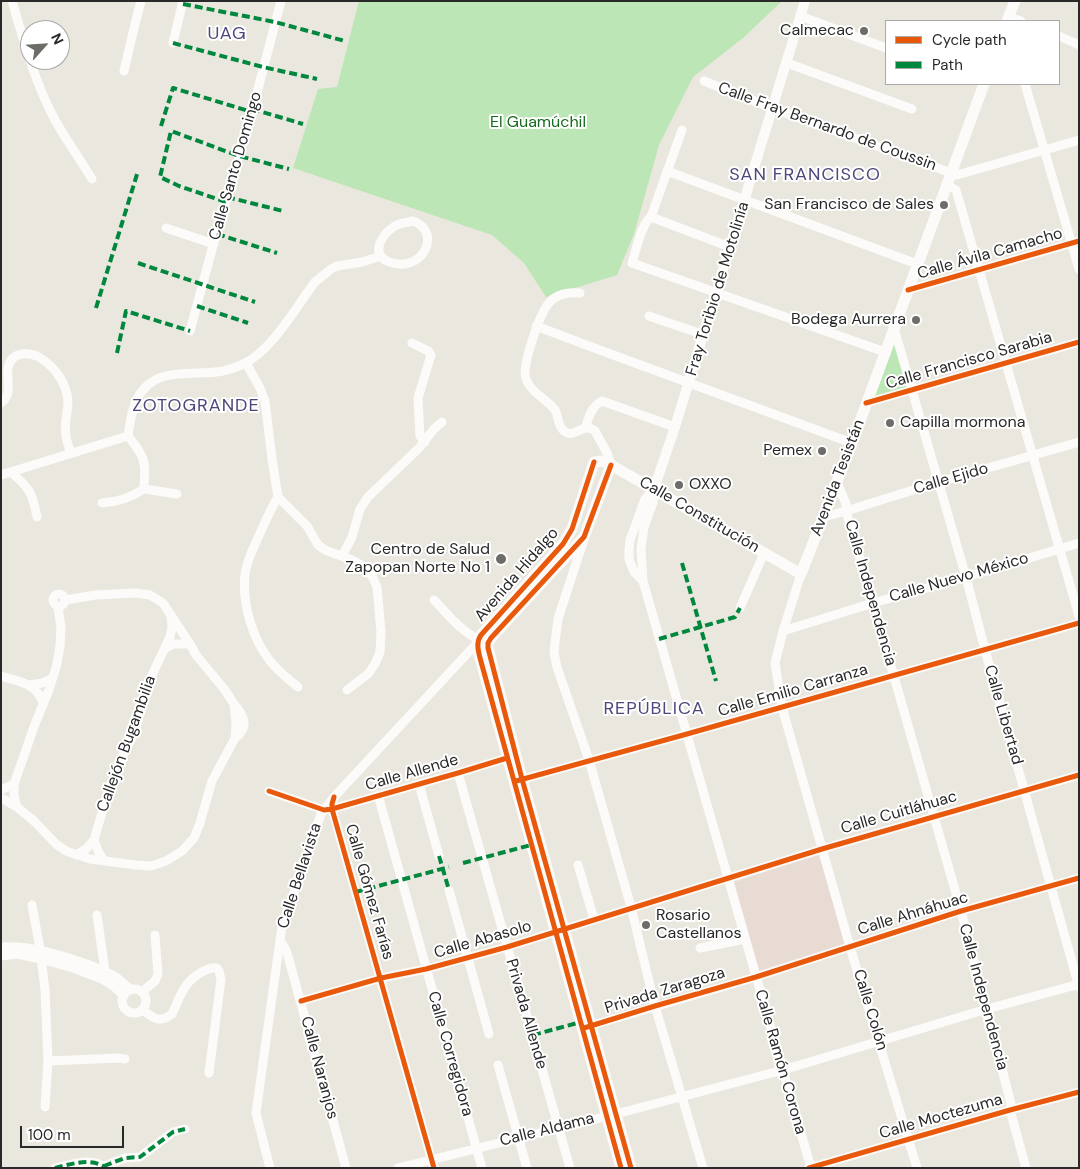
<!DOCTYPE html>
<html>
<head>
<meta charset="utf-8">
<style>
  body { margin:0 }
  #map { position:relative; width:1080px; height:1169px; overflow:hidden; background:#e9e7de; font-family:"DM Sans",sans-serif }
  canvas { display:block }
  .frame { position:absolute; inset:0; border:2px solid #292929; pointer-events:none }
  .legend { position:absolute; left:885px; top:20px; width:175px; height:65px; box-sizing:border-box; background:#fff; border:1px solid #a9a9a9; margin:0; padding:6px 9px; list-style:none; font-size:15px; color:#292929 }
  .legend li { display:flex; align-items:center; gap:10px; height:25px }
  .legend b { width:25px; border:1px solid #a9a9a9 }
  .north { position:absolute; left:20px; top:20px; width:50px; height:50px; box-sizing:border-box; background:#fff; border:1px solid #a9a9a9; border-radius:50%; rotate:64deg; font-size:14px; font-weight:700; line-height:20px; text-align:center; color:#292929 }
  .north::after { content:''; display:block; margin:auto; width:18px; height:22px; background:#6c6c68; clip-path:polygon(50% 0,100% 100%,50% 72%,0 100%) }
  .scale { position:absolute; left:20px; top:1126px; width:104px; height:22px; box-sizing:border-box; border:2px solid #292929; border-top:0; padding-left:6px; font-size:15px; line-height:18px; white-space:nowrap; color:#292929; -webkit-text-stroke:4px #fff; paint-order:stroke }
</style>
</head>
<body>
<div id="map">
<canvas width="1080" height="1169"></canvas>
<div class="frame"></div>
<ul class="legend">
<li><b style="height:6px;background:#e8590c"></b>Cycle path</li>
<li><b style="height:6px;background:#00873e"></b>Path</li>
</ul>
<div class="north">N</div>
<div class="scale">100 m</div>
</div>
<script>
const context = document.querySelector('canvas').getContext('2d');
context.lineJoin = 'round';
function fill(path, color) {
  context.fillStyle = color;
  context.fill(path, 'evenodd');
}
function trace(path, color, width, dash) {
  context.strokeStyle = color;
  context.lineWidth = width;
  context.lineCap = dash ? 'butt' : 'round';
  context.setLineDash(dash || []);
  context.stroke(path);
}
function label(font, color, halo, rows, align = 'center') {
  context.font = font + ' "DM Sans",sans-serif';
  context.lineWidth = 4;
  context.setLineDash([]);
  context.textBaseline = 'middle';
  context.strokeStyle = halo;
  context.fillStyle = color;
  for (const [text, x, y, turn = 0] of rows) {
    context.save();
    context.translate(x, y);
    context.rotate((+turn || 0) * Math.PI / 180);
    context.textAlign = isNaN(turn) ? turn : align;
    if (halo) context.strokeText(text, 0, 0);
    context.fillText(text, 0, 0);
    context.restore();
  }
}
fill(new Path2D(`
  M 819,855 L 846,944 L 759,971 L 734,882 Z`), '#e7dbd3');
fill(new Path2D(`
  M 359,1 L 782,1 L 743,38 L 693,77 L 659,145 L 634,234 L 617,275 L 546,297 L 524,263 L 492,235 L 293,168 L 318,89 L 337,87 Z
  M 895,341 L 909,388 L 872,399 Z`), '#bce6b5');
trace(new Path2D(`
  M 12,1 C 24,42 35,83 55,120 C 66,140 80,159 92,179
  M 800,16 L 886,48
  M 1009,17 L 1021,21
  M 1059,36 L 1079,45
  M 173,43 L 183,1
  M 787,63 L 912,109
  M 124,71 L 136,20 L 141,1
  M 704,81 L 772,108 L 957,175 L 1079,140
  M 1025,84 L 1079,269
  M 682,130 L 651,217 C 641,224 636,251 632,263 L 885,352
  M 667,171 L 917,264
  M 946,184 L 956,190 L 1079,616
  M 651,217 L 730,247
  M 413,221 C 443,232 423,274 389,262 C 369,254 382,234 395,226 C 400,223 407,222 413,221 Z
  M 166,228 L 214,244
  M 908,290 L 1079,241
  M 580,293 C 569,292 557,293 549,303 C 540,313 521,367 526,379 C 531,393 547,399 555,410 C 559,417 557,425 564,431 C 574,440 583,421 595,431 L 607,453 L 611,465
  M 649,316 L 704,335
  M 536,326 L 597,349 L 852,443
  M 894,328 L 966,577 L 985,650 L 1079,987
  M 190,331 L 214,242 L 252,112 L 281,1
  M 412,343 L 428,351 L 431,355 L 418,398 L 420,436 L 425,442
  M 246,363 L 260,388 L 265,401 L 272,459 L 278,497 L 307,526 L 318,545 L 325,550 L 352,560 L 365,567 L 373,578 L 377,587 L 381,632 L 380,652 L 375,664 L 368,674 L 347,690
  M 1,403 C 17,392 0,371 13,358 C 20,352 31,353 39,357 C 55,367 68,384 68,404 C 67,415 64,425 66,435 C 66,441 69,447 71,453
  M 866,403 L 1079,342
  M 586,427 C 588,417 592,406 602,401 L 675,427
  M 128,436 C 132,441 137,447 140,453 C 147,463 144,477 144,489
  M 11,472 C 30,489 32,491 37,517
  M 1,475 L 128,436 C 130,424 131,410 137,399 C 155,364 193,377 223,371 C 231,369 238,367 245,363 C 273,349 296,307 315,282 L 331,269 L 337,266 L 362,262 L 381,256
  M 837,482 L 846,504 L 846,511 L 873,603 L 961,911 L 1011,1104 L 1010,1110 L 1026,1168
  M 654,489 L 645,499 L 630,540 L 629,550 L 629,559 L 634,572 L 643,581 L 811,1168
  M 278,497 C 271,508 266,520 261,531 C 255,545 247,559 245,574 C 242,603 252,638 270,661 C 278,671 288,679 298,687
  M 102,503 C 118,502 130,498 144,489 L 177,494
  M 824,517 L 846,511 L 939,482 L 1079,442
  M 584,539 L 558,619 L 555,642 L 554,653 L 557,667 L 589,760 L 631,907 L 655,1006 L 703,1168
  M 342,556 L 352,537 L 360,509 L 368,497 L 419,448 L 434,429 L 442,422
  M 801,574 L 783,631 L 775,663 L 782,707 L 850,947 L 917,1168
  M 643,581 L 641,549 L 644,527 L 653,503 L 654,489
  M53 600a6 6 0 1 1 12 0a6 6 0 1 1-12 0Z
  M 434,600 C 447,613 460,631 478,639
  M 740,608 L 764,553
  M 783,631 L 873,603 L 966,577 L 1079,543
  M 164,649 L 173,644 L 190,644
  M 1,676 C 19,682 37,683 43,703
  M 30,685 L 42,683 L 53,678
  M 234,704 C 244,715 250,728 235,738
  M 458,773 L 570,1168
  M 516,781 L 687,734 L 1079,623
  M 419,784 L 439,856
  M 1,790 L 14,784
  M 269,791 L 324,810 L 332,809 L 458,773 L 507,758
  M 378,795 L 482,1168
  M 1,798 L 17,807 L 35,822 L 56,844 L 66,851 L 90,859 L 136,865 L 151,866 L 166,861 L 182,851 L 194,838 L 200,823 L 212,781 L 235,738 L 236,723 L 234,704 L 225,690 L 196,655 L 190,644 L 163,603 L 150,595 L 135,593 L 95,595 L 66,600
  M 334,798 L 332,804 L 332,809 L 434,1168
  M 17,807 L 14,796 L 14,784 L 35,724 L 49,690 L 57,664 L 60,646 L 61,627 L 58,607
  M 94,840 L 98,851 L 104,861
  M 76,855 L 86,849 L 94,840 L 108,792 L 124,753 L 134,734 L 151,677 L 170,637 L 172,628 L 171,616
  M 578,865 L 594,919
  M 449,890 L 489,1034
  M 32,905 L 40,949 L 45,990 L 48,1061 L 45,1107
  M 97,915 L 105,971 L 104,974
  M 280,940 L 286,950 L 289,960 L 346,1168
  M 1,947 C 30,945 57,954 84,963 C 95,967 106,971 116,977 C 121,981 126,985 131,990
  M 700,948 L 745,939
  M 1,956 L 17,954 L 41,959 L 73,968 L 102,979 L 113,986 L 124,996
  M122 1001a12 12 0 1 1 24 0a12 12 0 1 1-24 0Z
  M 142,992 L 155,981 L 158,974 L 155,935
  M 301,1001 L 381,978 L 426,969 L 507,947 L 822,849 L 1079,775
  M 143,1010 C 153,1018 160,1024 172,1014 C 180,997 184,981 202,972 C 208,969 211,967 217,968 L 219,971 L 221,979 L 209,1073
  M 586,1027 L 756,977 L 961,911 L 1079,878
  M 48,1061 L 118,1058 L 125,1059
  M 498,1065 L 527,1168
  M 104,1166 L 125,1158 L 140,1157 L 173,1132 L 185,1129
  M 55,1168 C 71,1164 92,1157 106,1168
  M 270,1168 L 256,1113 L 280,940 L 282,927 L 321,814 L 334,797 L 478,642
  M 398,1168 L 616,1114 L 783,1070 L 987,1009 L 1079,984
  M 809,1168 L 1010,1110 L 1079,1092`), '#fcfbfa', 9);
trace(new Path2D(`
  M 654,489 L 675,427 L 805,1`), '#fcfbfa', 10);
trace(new Path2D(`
  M 1007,21 L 1015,1
  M 611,465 L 584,537 L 491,638 L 488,643 L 488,648 L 522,779 L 631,1168
  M 621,1168 L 480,658 C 478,650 476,642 481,635 L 563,544 L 572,529 L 594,462 L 603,461 L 611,465 L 801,574 L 852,443 L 984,84`), '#fcfbfa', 11);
trace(new Path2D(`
  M 183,4 L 275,22 L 345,41
  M 173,43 L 263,67 L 317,79
  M 252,109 L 303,124
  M 161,126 L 173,88 L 252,112
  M 227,197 L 283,211
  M 226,202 L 179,186 L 160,177 L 171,131 L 239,156 L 289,169
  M 217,234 L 277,253
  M 138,263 L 255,302
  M 197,306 L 248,323
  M 96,308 L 138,171
  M 117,353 L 126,311 L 190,331
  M 682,563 L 716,681
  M 659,639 L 735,617 L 740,608
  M 439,856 L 449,890
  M 463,863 L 531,845
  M 356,892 L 449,867
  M 533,1035 L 581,1022
  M 104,1166 L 125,1158 L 140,1157 L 173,1132 L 185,1129
  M 55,1168 C 71,1164 92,1157 106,1168`), '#00873e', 4, [8, 4]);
trace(new Path2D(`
  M 908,290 L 1079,241
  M 866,403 L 1079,342
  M 594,462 L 572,529 L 563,544 L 481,635 C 476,642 478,650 480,658 L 621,1168
  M 611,465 L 584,537 L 491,638 L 488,643 L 488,648 L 522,779 L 631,1168
  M 516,781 L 687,734 L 1079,623
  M 269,791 L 324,810 L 332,809 L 458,773 L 507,758
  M 334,797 L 332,804 L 332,809 L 434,1168
  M 301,1001 L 381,978 L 426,969 L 507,947 L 822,849 L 1079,775
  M 584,1028 L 655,1006 L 756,977 L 961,911 L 1079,878
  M 809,1168 L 1010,1110 L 1079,1092`), '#e8590c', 5);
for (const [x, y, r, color] of [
  [864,31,5,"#6c6c68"],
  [944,205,5,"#6c6c68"],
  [916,320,5,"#6c6c68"],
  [890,423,5,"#6c6c68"],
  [822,451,5,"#6c6c68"],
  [679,485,5,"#6c6c68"],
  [501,559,6,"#6c6c68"],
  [646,925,5,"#6c6c68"]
]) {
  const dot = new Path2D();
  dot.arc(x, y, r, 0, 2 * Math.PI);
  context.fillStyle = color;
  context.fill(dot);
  trace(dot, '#fff', 2);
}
label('16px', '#292929', '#fff', [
  ["Calmecac",854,31],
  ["San Francisco de Sales",934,205],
  ["Bodega Aurrera",906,320],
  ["Capilla mormona",900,423,"left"],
  ["Pemex",812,451],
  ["OXXO",689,485,"left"],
  ["Centro de Salud",490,550],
  ["Zapopan Norte No 1",490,568],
  ["Rosario",656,916,"left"],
  ["Castellanos",656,934,"left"]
], 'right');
label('16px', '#166a1d', '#fff', [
  ["El Guamúchil",538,123]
]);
label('16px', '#292929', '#fff', [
  ["Calle Fray Bernardo de Coussin",827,127,20],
  ["Calle Santo Domingo",236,166,-74],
  ["Calle Ávila Camacho",990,254,-16],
  ["Fray Toribio de Motolinía",718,289,-73],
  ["Calle Francisco Sarabia",969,361,-16],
  ["Avenida Tesistán",838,478,-69],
  ["Calle Ejido",951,479,-16],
  ["Calle Constitución",699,515,30],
  ["Avenida Hidalgo",517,575,-49],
  ["Calle Nuevo México",959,578,-16],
  ["Calle Independencia",870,593,74],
  ["Calle Emilio Carranza",793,691,-16],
  ["Calle Libertad",1003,715,74],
  ["Callejón Bugambilia",127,744,-70],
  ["Calle Allende",412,773,-16],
  ["Calle Cuitláhuac",899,813,-16],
  ["Calle Bellavista",300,876,-72],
  ["Calle Gómez Farías",369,892,74],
  ["Calle Ahnáhuac",913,914,-17],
  ["Calle Abasolo",483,940,-16],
  ["Privada Zaragoza",665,991,-17],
  ["Calle Independencia",983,997,75],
  ["Calle Colón",870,1010,73],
  ["Privada Allende",526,1014,74],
  ["Calle Corregidora",450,1054,74],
  ["Calle Ramón Corona",780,1062,74],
  ["Calle Naranjos",319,1068,75],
  ["Calle Moctezuma",941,1117,-16],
  ["Calle Aldama",547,1130,-14]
]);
context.letterSpacing = '1px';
label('18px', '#4d477c', '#fff', [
  ["UAG",227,34],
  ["SAN FRANCISCO",805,175],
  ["ZOTOGRANDE",196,406],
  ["REPÚBLICA",654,709]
]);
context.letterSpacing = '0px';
</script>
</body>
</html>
